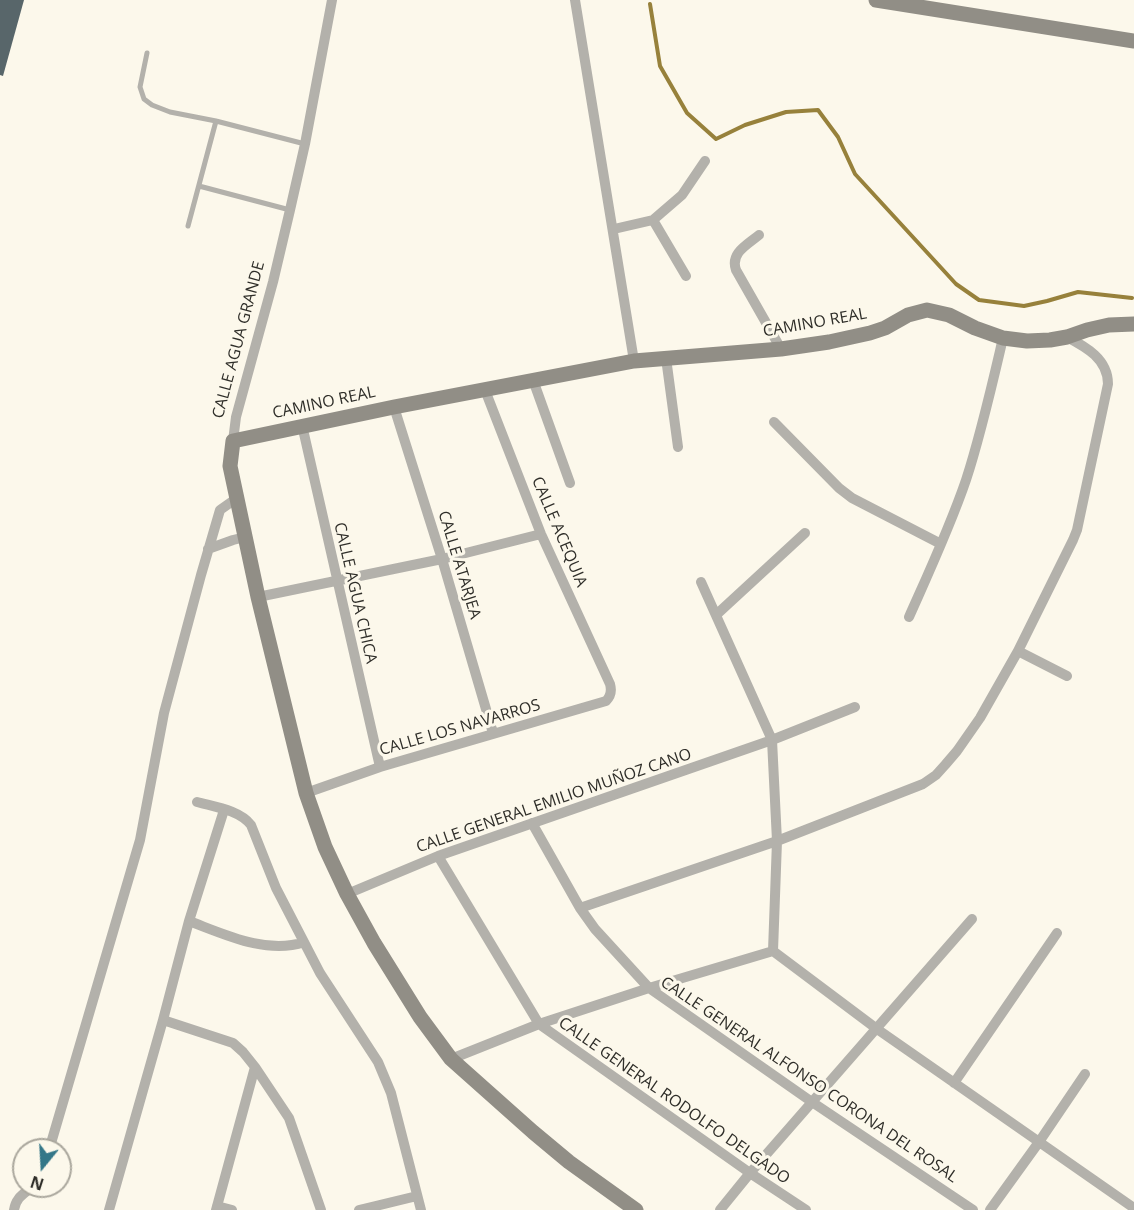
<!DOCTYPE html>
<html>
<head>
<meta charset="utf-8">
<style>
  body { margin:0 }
  #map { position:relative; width:1134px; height:1210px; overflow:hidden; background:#fcf8eb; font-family:"Open Sans",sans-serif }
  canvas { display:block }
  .north { position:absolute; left:12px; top:1138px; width:60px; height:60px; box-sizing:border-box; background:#fcf8eb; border:2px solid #aaa79d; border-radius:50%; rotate:198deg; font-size:16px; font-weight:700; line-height:24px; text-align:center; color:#2f2e29 }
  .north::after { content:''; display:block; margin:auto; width:21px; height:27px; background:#347788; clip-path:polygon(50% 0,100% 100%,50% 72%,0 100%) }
</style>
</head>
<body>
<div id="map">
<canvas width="1134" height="1210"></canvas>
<div class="north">N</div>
</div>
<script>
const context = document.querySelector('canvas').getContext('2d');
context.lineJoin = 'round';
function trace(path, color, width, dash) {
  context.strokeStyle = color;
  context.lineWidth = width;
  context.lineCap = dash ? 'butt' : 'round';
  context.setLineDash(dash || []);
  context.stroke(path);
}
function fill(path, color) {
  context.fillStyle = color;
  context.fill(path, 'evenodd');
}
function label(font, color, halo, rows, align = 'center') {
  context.font = font + ' "Open Sans",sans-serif';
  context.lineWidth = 6;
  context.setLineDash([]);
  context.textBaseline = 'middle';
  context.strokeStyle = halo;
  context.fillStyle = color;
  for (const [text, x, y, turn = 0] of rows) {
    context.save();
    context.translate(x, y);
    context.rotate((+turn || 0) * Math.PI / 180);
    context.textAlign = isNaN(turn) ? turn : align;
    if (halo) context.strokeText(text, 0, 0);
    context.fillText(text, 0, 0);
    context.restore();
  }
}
trace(new Path2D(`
  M 650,4 L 660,66 L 687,113 L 716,139 L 745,125 L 786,112 L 818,110 L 838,137 L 855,174 L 956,284 L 979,300 L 1024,306 L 1047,301 L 1078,292 L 1132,298`), '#97813b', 4);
fill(new Path2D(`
  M 0,0 L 24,0 L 3,76 L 0,75 Z`), '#58666a');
trace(new Path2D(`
  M 147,53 L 140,87 L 144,99 L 152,105 L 170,112 L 216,121 L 305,144
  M 199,186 L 290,210
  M 188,226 L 216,121`), '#b3b1ab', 5);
trace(new Path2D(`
  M 575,0 L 634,361
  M 653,220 L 686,276
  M 614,229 L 653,220 L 682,195 L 705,161
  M 759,235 C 747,245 730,253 736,270 L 781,349
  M 666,358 L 678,447
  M 533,380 L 570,483
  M 394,407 L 442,559 L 493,733
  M 774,422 L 839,488 L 852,498 L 941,544
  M 302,425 L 380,767
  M 233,441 L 236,417 L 273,282 L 290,210 L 305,144 L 332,0
  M 208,549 L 233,540 L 245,537
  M 701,582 L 772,740 L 777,841 L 773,951
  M 258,597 L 442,559 L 541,534
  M 716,615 L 805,533
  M 909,617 C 929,572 950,527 966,480 C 981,434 992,385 1003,338
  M 1018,651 L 1067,676
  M 306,793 L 380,767 L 606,701 C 611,696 612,691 610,684 L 541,534 L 485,390
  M 197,802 C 215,807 239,810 251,825 L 276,888 L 320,973 L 378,1062 L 391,1093 L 421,1210
  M 532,823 L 580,908 L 595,929 L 649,988 L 812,1102 L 973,1210
  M 438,856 L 539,1024 L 750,1173 L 806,1210
  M 347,894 L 438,856 L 772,740 L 855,707
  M 580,908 L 777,841 L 923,784 L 936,775 L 945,765 L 957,751 L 980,718 L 1018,651 L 1073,540 L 1077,530 L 1108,384 C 1108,359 1086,347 1067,337
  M 189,921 C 224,934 267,955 304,942
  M 773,951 L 877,1029 L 1134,1208
  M 163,1020 L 233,1043 L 243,1052 L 255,1067 L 289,1118 L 321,1210
  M 451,1059 L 539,1024 L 649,988 L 773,951
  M 954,1083 L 1057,933
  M 49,1150 L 140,840 L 164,713 L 201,575 L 220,510 L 237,498
  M 217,1206 L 232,1210
  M 14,1210 C 16,1197 24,1194 33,1186
  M 109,1210 L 163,1020 L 189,921 L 224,810
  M 216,1210 L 255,1067
  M 359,1210 L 417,1196
  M 720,1210 L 750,1173 L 972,919
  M 990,1210 L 1039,1142 L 1085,1074`), '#b3b1ab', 10);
trace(new Path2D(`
  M 876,0 L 1134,41
  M 636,1210 L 569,1162 L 533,1132 L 451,1059 L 420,1017 L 374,943 L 347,894 L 325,847 L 306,793 L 258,597 L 230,466 L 233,441 L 394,407 L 634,361 L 781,349 L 829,342 L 870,333 L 885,328 L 908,315 L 927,310 L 949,315 L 975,328 L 1003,338 L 1027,341 L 1050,340 L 1067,337 L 1087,330 L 1109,325 L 1134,324`), '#918e86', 15);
label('16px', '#2f2e29', '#fcf8eb', [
  ["CAMINO REAL",815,323,-10],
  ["CALLE AGUA GRANDE",239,340,-75],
  ["CAMINO REAL",324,403,-12],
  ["CALLE ACEQUIA",559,532,67],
  ["CALLE ATARJEA",459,565,73],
  ["CALLE AGUA CHICA",355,593,77],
  ["CALLE LOS NAVARROS",460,728,-16],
  ["CALLE GENERAL EMILIO MUÑOZ CANO",554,801,-19],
  ["CALLE GENERAL ALFONSO CORONA DEL ROSAL",809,1080,34],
  ["CALLE GENERAL RODOLFO DELGADO",674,1101,35]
]);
</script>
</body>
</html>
